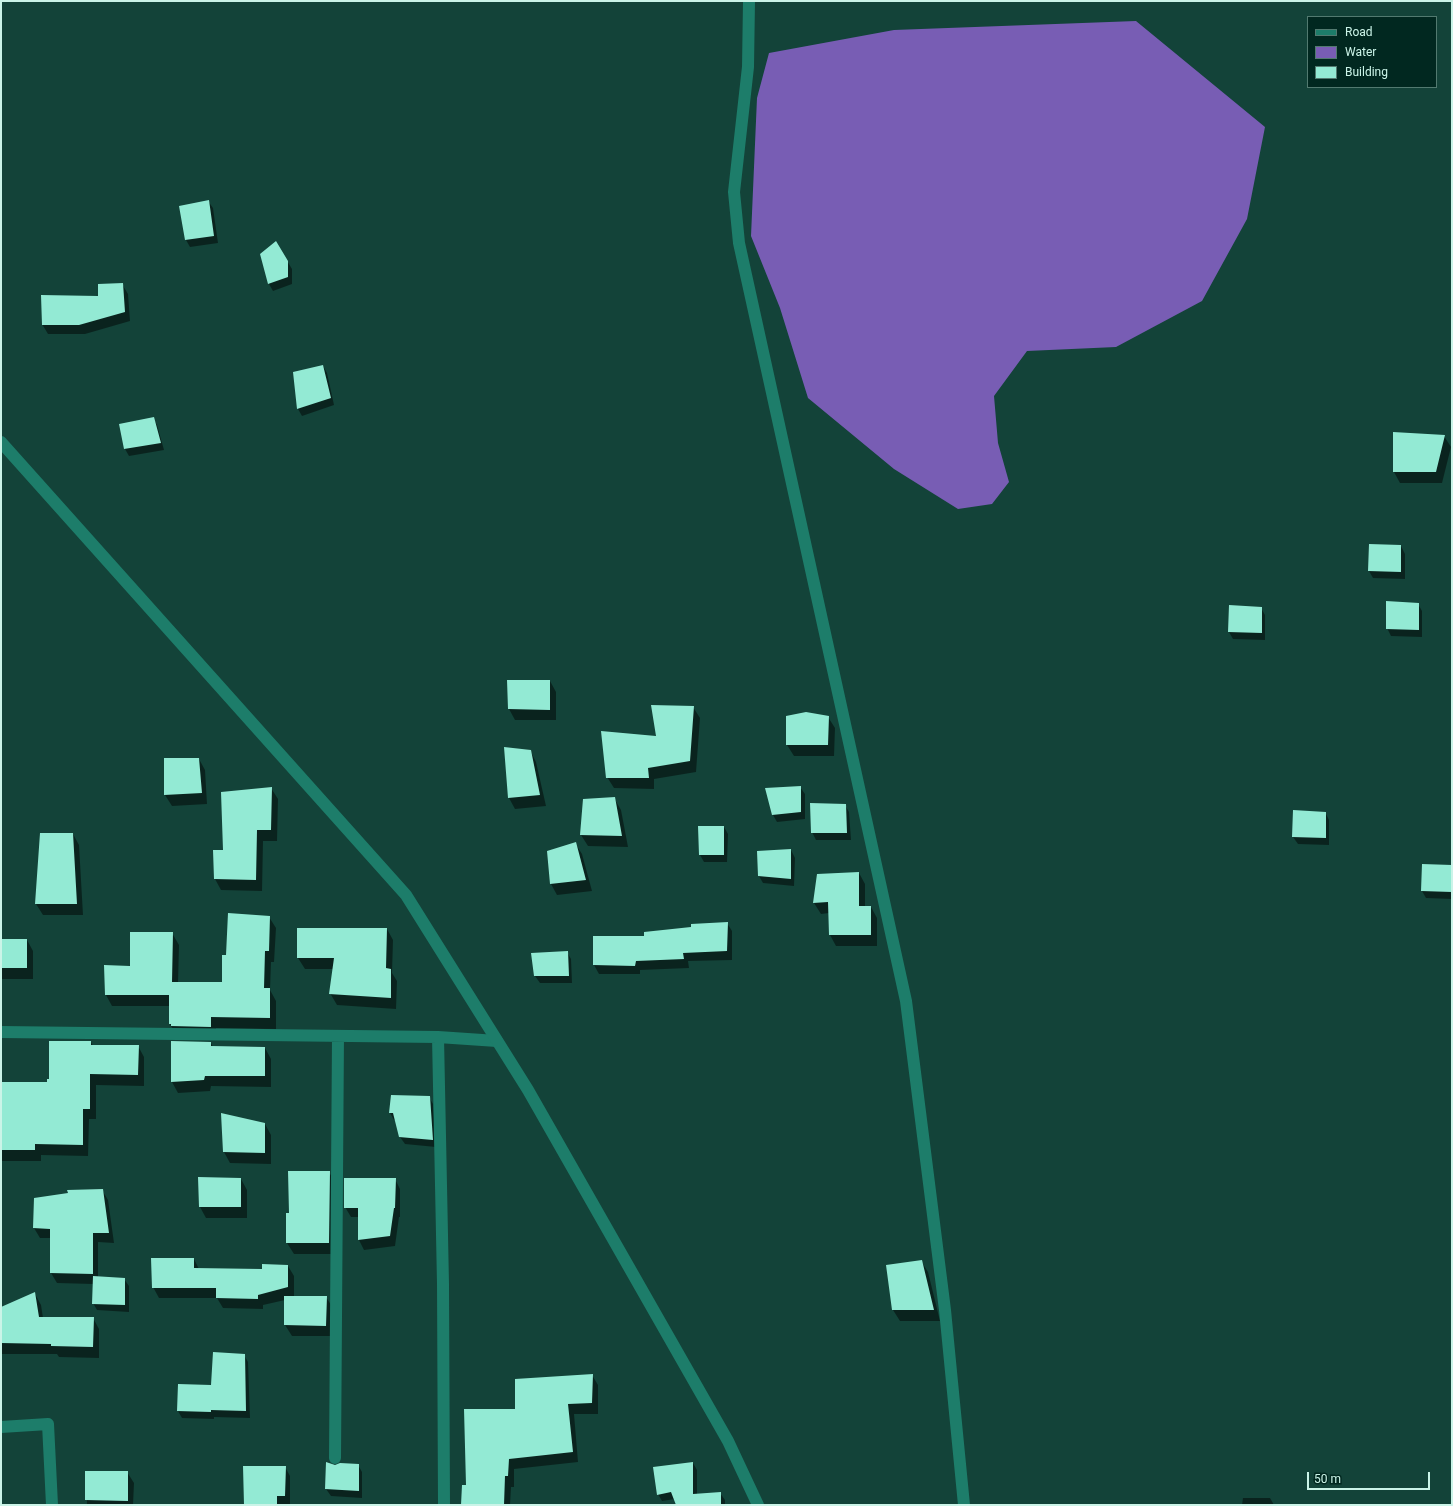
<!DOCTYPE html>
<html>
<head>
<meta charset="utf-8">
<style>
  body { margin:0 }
  #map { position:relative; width:1453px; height:1506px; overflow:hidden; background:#134339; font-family:Roboto,sans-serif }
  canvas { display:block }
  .frame { position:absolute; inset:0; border:2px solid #cbf4e8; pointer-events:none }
  .legend { position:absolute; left:1307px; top:16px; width:130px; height:72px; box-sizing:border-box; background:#012820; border:1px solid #527a70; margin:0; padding:5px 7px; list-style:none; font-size:12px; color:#cbf4e8 }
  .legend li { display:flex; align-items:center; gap:8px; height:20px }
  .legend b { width:20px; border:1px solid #527a70 }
  .scale { position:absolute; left:1307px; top:1472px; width:123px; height:18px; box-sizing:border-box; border:2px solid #cbf4e8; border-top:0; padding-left:5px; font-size:12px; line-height:14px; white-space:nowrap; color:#cbf4e8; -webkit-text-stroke:3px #012820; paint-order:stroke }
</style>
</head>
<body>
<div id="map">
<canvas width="1453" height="1506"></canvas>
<div class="frame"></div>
<ul class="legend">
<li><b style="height:5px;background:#1d7d6a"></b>Road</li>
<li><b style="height:11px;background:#785db4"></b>Water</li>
<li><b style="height:11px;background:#93ead4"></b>Building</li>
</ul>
<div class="scale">50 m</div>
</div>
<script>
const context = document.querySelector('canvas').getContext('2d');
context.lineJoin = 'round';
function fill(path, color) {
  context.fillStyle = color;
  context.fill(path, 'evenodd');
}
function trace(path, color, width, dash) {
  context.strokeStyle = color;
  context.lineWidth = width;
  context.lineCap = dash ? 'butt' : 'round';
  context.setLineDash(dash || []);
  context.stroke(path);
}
fill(new Path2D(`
  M 1136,21 L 1265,127 L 1247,219 L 1202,301 L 1116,347 L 1027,351 L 994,396 L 998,443 L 1009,482 L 992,504 L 958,509 L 894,469 L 808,398 L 780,308 L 751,236 L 757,98 L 769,53 L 894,30 Z`), '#785db4');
fill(new Path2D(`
  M 208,201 L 213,208 L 218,243 L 190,247 L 186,240 Z
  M 276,243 L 292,269 L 292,284 L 273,291 L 269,284 Z
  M 122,284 L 128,294 L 130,321 L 85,334 L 48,334 L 42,324 Z
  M 323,366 L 327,373 L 334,405 L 302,416 L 298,409 Z
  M 153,418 L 157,425 L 164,450 L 129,456 L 125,449 L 120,425 Z
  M 1444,436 L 1451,447 L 1442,483 L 1400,483 L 1394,472 Z
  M 1401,546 L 1405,554 L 1405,579 L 1373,578 L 1369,571 Z
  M 1418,604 L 1422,611 L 1422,637 L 1391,636 L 1387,628 Z
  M 1230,606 L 1261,608 L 1265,615 L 1265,640 L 1233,639 L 1229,632 Z
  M 508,681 L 550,681 L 556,692 L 556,720 L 515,720 L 509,709 Z
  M 693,707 L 700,718 L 696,772 L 654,779 L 654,789 L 614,788 L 607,777 Z
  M 828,717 L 835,728 L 834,756 L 794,756 L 787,745 Z
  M 505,748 L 530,750 L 536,762 L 546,806 L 515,809 L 509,798 Z
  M 199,759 L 205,770 L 207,804 L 172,806 L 165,795 Z
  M 800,787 L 805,794 L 805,819 L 777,822 L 773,815 L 766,789 Z
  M 271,788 L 278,799 L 277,841 L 263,841 L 262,891 L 221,890 L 215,879 L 214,851 L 224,851 Z
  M 614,798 L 621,810 L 628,847 L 588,846 L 581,835 L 584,800 Z
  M 845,805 L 849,812 L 851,840 L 816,840 L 812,832 Z
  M 1325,812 L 1329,820 L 1329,845 L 1298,844 L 1293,837 Z
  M 724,827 L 728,834 L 727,862 L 704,862 L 700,855 Z
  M 73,834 L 79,845 L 83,915 L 43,915 L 36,904 Z
  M 575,843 L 582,854 L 592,891 L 557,895 L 551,884 Z
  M 791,850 L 795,858 L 794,886 L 763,883 L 759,876 L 758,852 Z
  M 1452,866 L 1452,899 L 1426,898 L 1422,891 Z
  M 859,873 L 865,884 L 865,907 L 871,907 L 877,918 L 877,946 L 836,946 L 830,935 L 829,913 L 821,914 L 814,903 Z
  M 269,917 L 276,928 L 274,962 L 271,962 L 270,990 L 276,1001 L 276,1029 L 216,1028 L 217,1038 L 176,1035 L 170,1024 L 170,1006 L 112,1006 L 106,995 L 131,967 L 172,933 L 179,945 L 178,983 L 223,983 L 227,956 Z
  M 727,923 L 732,931 L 732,960 L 688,961 L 689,968 L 640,970 L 640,974 L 599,974 L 594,965 L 594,937 L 646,937 Z
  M 387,929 L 393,940 L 392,973 L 397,981 L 396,1009 L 337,1005 L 330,993 L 334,969 L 305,969 L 298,958 Z
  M 1,940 L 27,940 L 33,951 L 33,979 L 1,979 Z
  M 567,952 L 571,959 L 572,983 L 540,983 L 535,976 Z
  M 91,1042 L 93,1046 L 138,1046 L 144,1057 L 144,1086 L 96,1085 L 96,1119 L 89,1119 L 88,1156 L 41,1155 L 41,1161 L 1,1161 L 1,1082 L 48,1083 L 50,1080 Z
  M 211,1043 L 213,1047 L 265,1048 L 271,1059 L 271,1087 L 211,1086 L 210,1091 L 178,1093 L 172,1082 Z
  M 429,1097 L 433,1104 L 436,1147 L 405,1144 L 400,1137 L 396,1120 L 394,1120 L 390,1113 Z
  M 222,1114 L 265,1124 L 271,1135 L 271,1164 L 230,1163 L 224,1152 Z
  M 329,1172 L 335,1183 L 334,1254 L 294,1254 L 287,1243 L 290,1214 Z
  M 241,1179 L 247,1190 L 247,1218 L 206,1218 L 200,1207 Z
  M 395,1179 L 400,1189 L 400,1217 L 399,1217 L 395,1246 L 364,1250 L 359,1240 L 359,1217 L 351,1217 L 345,1207 Z
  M 102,1190 L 108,1200 L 114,1243 L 98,1242 L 98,1277 L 124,1279 L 129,1286 L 129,1312 L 97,1310 L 93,1303 L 93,1284 L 57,1283 L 51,1273 L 51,1238 L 40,1238 L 34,1228 Z
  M 194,1259 L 199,1269 L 263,1270 L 288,1266 L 294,1276 L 294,1297 L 326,1297 L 333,1308 L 332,1336 L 292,1336 L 285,1325 L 285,1300 L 263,1305 L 263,1309 L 223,1308 L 217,1298 L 159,1298 L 153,1287 Z
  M 921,1261 L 928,1272 L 940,1321 L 900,1321 L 893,1310 Z
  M 35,1294 L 41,1305 L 43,1318 L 93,1318 L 99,1329 L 99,1358 L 59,1357 L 57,1354 L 1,1354 L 1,1309 Z
  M 244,1355 L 248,1362 L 250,1418 L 214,1417 L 214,1419 L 182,1418 L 178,1411 L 212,1386 Z
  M 592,1375 L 598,1385 L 598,1414 L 574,1414 L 578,1462 L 514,1469 L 514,1487 L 511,1487 L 510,1505 L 462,1505 L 516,1410 Z
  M 693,1463 L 697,1470 L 697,1495 L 720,1493 L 725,1500 L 725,1505 L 677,1505 L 675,1499 L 662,1501 L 658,1494 Z
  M 327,1464 L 335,1467 L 358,1465 L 362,1472 L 362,1498 L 331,1496 L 326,1489 Z
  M 285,1467 L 290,1476 L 290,1504 L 245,1505 Z
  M 86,1472 L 127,1472 L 134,1483 L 133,1505 L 87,1505 Z
  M 1,1492 L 2,1493 L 2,1505 L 1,1505 Z
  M 1243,1498 L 1270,1498 L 1274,1505 L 1242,1505 Z`), '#0007');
fill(new Path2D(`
  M 209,200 L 214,236 L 185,240 L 179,206 Z
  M 276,241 L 288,261 L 288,277 L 268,284 L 260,254 Z
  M 123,283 L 125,312 L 79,325 L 42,325 L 41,295 L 98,296 L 98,284 Z
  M 323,365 L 331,398 L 297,409 L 293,372 Z
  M 154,417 L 161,443 L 124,449 L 119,424 Z
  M 1393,432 L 1445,435 L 1436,472 L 1393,472 Z
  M 1369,544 L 1401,545 L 1401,572 L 1368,571 Z
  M 1386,601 L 1419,603 L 1419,630 L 1386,629 Z
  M 1229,605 L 1262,607 L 1262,633 L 1228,632 Z
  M 507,680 L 550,680 L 550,710 L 508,709 Z
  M 651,705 L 694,706 L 690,761 L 648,768 L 649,778 L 606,778 L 601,731 L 656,736 Z
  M 806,712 L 829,716 L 828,745 L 786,745 L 786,716 Z
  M 504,747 L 531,750 L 540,795 L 508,798 Z
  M 164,758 L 199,758 L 202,793 L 164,795 Z
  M 801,786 L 801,812 L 772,815 L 765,788 Z
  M 272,787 L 271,830 L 257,830 L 256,880 L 214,879 L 213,850 L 223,850 L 221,792 Z
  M 615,797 L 622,836 L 580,835 L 583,799 Z
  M 810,803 L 846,804 L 847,833 L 811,833 Z
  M 1293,810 L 1326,812 L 1326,838 L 1292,837 Z
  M 698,826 L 724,826 L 724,855 L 699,855 Z
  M 40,833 L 73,833 L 77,904 L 35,904 Z
  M 576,842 L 586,880 L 550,884 L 547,851 Z
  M 791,849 L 791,879 L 758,876 L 757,851 Z
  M 1422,864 L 1452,865 L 1452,892 L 1421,891 Z
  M 859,872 L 859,906 L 871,906 L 871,935 L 829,935 L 828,902 L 813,903 L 817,874 Z
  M 228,913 L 270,916 L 269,951 L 265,951 L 264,988 L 270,988 L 270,1018 L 211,1017 L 211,1027 L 171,1026 L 171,1024 L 169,1024 L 169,995 L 105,995 L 104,965 L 130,966 L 130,932 L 173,932 L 172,982 L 222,982 L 222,955 L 226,955 Z
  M 728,922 L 727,951 L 683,953 L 684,959 L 636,961 L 635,966 L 593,965 L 593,936 L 644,936 L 644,932 L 691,927 L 691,924 Z
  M 297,928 L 387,928 L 386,968 L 391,969 L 391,998 L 329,994 L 334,958 L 297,958 Z
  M 1,939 L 27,939 L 27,968 L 1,968 Z
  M 568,951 L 569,976 L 534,976 L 531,953 Z
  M 49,1041 L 91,1041 L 91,1045 L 139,1045 L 138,1075 L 90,1074 L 90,1109 L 83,1109 L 83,1145 L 35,1144 L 35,1150 L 1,1150 L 1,1082 L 47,1082 L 47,1079 L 49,1079 Z
  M 171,1041 L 211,1042 L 211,1046 L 265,1047 L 265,1076 L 205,1076 L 204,1080 L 171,1082 Z
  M 391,1095 L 430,1096 L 433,1140 L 399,1137 L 393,1113 L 389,1113 Z
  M 221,1113 L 265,1123 L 265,1153 L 223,1152 Z
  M 288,1171 L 330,1171 L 329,1243 L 286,1243 L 286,1213 L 289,1213 Z
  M 198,1177 L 241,1178 L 241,1207 L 199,1207 Z
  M 344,1178 L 396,1178 L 395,1208 L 394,1208 L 390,1236 L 358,1240 L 358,1208 L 344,1208 Z
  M 103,1189 L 109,1233 L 93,1233 L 93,1274 L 50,1273 L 50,1229 L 33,1228 L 34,1198 L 68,1193 L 67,1190 Z
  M 151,1258 L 194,1258 L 194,1268 L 262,1269 L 262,1264 L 288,1265 L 288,1287 L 258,1295 L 258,1299 L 216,1298 L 216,1288 L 152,1288 Z
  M 922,1260 L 934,1310 L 892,1310 L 886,1265 Z
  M 93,1276 L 125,1278 L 125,1305 L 92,1304 Z
  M 35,1292 L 39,1317 L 94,1317 L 93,1347 L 51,1346 L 51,1344 L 1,1343 L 1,1307 Z
  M 284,1296 L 327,1296 L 326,1326 L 284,1325 Z
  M 213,1352 L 245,1354 L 246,1411 L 211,1410 L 211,1412 L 177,1411 L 178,1384 L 211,1385 Z
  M 593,1374 L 592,1403 L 568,1404 L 573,1452 L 509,1459 L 508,1476 L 505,1476 L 504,1505 L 461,1505 L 462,1485 L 466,1485 L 464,1409 L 515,1409 L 515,1379 Z
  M 326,1462 L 335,1465 L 340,1463 L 359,1464 L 359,1491 L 325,1489 Z
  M 693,1462 L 693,1494 L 721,1492 L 721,1505 L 676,1505 L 671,1492 L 657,1495 L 653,1467 Z
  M 243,1466 L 286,1466 L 285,1496 L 277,1496 L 277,1505 L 244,1505 Z
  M 85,1471 L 128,1471 L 128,1501 L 85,1500 Z`), '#93ead4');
trace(new Path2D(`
  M 749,1 L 748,67 L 734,192 L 739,243 L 906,1001 L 945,1310 L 964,1505
  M 1,1032 L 438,1037 L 497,1041
  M 438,1037 L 443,1284 L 444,1505
  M 1,1427 L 48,1424 L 52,1505
  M 335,1458 L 338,1036`), '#1d7d6a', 12);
trace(new Path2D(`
  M 1,442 L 406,895 L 528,1090 L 728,1441 L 758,1505`), '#1d7d6a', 12);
</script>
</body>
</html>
